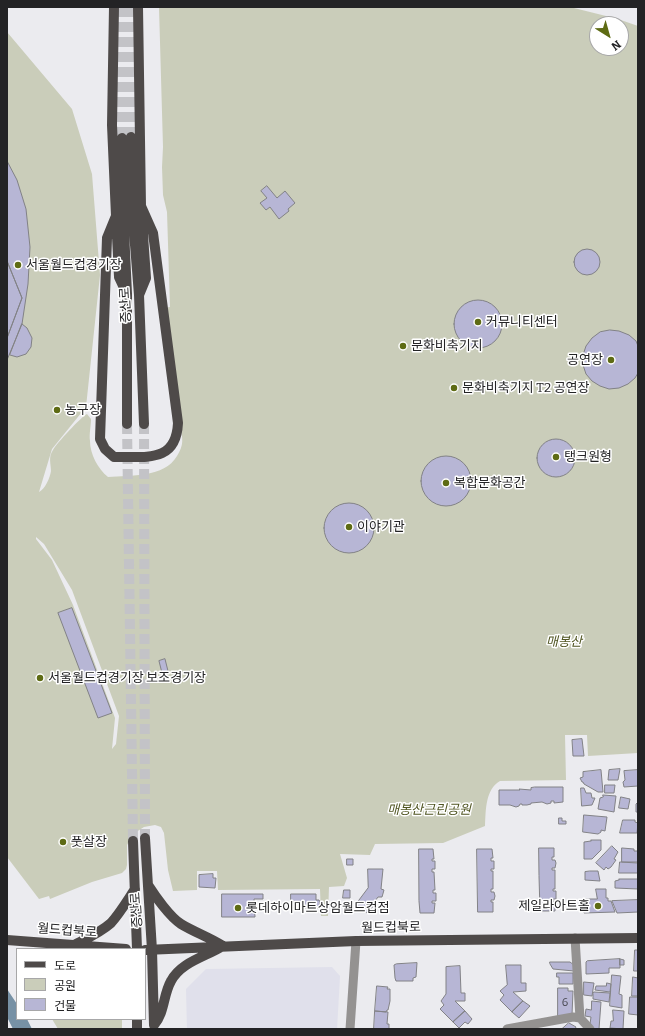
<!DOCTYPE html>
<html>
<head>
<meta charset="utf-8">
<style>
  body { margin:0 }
  #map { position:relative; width:645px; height:1036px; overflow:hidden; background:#ebebef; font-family:Bitter,"Noto Sans KR",serif }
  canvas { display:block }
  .frame { position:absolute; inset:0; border:8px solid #232325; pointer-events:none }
  .legend { position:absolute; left:16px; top:948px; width:130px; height:72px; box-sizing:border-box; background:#fff; border:1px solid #a7a7a8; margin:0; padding:5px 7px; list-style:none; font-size:12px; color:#232325 }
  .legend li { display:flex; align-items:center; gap:8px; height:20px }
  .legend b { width:20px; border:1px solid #a7a7a8 }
  .north { position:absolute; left:589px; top:16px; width:40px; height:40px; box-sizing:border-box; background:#fff; border:1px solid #a7a7a8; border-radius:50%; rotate:143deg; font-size:11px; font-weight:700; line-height:16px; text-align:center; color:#232325 }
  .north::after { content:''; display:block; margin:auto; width:14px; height:18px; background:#5e6b14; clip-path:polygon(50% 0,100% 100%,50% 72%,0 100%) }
</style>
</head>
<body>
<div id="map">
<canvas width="645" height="1036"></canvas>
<div class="frame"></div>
<ul class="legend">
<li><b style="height:5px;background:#4e4a49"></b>도로</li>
<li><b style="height:11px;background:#cacdba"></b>공원</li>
<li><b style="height:11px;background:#b7b6d5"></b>건물</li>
</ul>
<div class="north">N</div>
</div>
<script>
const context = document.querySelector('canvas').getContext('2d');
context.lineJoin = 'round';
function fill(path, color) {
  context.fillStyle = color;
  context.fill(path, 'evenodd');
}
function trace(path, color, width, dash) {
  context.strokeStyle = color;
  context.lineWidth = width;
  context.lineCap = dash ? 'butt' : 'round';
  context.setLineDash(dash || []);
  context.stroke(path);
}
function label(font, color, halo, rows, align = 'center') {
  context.font = font + ' Bitter,"Noto Sans KR",serif';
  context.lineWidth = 3;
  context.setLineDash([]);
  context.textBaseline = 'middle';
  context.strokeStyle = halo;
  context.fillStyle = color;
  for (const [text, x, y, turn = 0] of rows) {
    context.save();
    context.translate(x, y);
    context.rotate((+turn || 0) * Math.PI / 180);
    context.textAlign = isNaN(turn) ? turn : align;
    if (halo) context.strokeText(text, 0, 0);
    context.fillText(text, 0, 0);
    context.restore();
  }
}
fill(new Path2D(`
  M 332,967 L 340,976 L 337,1029 L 187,1029 L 186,989 L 206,969 Z`), '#e0e0eb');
fill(new Path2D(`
  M 159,7 L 570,7 L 618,19 L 638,26 L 638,753 L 588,756 L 587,735 L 565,735 L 566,780 L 500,781 C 485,790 486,810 485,826 L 443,843 L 375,844 L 370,855 L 340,854 L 347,878 L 344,886 L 329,887 L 328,916 L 321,916 L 320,889 L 218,890 L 217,871 L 197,871 L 197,890 L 173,891 L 168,870 L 164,833 L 161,827 L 155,825 L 144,827 L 133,834 L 127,845 L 127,865 L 126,869 L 122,873 L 92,882 L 50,899 L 49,896 L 39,899 L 7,857 L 7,32 L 72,109 L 92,174 L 100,275 L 86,407 L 52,449 L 39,492 C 45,489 50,478 51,471 C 51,464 48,457 53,450 C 57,443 81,417 87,414 L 91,419 C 91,426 89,434 90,441 C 90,454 98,469 108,477 C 131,475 164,478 177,456 C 184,445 183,439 180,426 L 164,308 L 170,307 L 167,212 L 163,195 L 162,167 L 163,147 ZM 597,24 L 621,24 L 621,48 L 597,48 ZM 36,537 L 44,544 L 72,590 L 119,716 L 116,744 L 112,749 L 115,718 L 73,605 L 52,560 L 36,539 Z
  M 52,1019 L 122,1019 L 122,1029 L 58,1029 Z`), '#cacdba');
fill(new Path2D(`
  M 7,989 L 17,1004 L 17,1019 L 27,1019 L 32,1029 L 13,1029 L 7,1017 Z`), '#7791a5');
const building = new Path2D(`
  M 7,161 L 17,180 L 26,209 L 30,247 L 28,284 L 22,324 L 7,360 L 7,338 L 22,298 L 7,261 Z
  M 267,186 L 277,198 L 285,191 L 295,203 L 288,209 L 289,211 L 279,219 L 270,207 L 266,210 L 260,203 L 267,198 L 261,191 Z
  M574 262a13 13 0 1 1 26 0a13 13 0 1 1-26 0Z
  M 7,261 L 22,298 L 7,338 Z
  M454 324a24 24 0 1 1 48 0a24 24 0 1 1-48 0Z
  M 22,324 L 27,328 L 32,338 L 31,347 L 26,354 L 17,357 L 10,355 Z
  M 610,330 L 619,331 L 629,335 L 636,341 L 638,346 L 638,373 L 635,378 L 628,384 L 619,388 L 609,389 L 600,386 L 592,381 L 586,374 L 583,365 L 583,355 L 586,346 L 592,338 L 600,332 Z
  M537 458a19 19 0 1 1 38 0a19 19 0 1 1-38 0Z
  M421 481a25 25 0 1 1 50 0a25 25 0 1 1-50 0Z
  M324 528a25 25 0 1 1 50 0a25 25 0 1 1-50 0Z
  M 72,608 L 112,713 L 98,718 L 58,613 Z
  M 165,659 L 168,671 L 162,673 L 159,661 Z
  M 582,739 L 584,756 L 573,756 L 572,740 Z
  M 620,769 L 618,780 L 608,780 L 609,770 Z
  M 601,770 L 603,792 L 598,792 L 584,784 L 583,782 L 582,782 L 580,778 L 583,777 L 583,772 Z
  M 638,770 L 638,786 L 624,787 L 623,782 L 625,780 L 624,771 Z
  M 605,785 L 615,785 L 614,793 L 605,793 Z
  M 535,787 L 563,787 L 563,802 L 554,803 L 554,801 L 551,801 L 551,803 L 547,804 L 542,802 L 531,803 L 531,804 L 527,805 L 522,805 L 522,804 L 520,804 L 519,806 L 516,807 L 510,805 L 499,805 L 499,790 L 520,790 L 519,789 L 531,790 L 531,788 Z
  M 581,788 L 584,788 L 586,793 L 591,793 L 592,798 L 595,798 L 592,805 L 582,806 Z
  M 603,795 L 616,796 L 614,812 L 598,809 L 600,798 L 603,797 Z
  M 638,795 L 638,812 L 636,812 L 636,804 L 638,802 Z
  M 621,797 L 630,799 L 628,809 L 619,808 Z
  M 584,815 L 607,817 L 605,831 L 601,830 L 601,832 L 598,834 L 583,832 Z
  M 559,818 L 562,818 L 562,821 L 566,821 L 566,824 L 559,824 Z
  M 623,820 L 635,820 L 635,822 L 638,823 L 637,833 L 620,833 Z
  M 591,840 L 601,840 L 601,850 L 592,859 L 584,859 L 584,842 L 591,841 Z
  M 612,846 L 618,852 L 614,859 L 616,860 L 611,867 L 608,869 L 606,867 L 604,870 L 596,863 Z
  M 539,848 L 554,848 L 554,857 L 552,857 L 552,860 L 555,860 L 556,863 L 555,868 L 552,868 L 552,870 L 555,870 L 555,889 L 553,889 L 553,891 L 556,891 L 556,899 L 553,899 L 553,902 L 555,901 L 555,911 L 540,911 L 539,876 Z
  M 622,848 L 634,849 L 634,851 L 638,851 L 638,862 L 622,862 Z
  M 419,849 L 433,849 L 434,859 L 432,859 L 432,861 L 435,861 L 435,869 L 432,869 L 432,872 L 434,872 L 435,890 L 433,890 L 433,893 L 436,893 L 436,901 L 432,901 L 432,903 L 435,903 L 434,913 L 420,913 L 419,901 Z
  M 477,849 L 492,849 L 493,858 L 491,858 L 491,861 L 494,861 L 494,869 L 491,869 L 491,871 L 493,871 L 493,889 L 491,889 L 491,892 L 494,892 L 495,896 L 494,900 L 491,900 L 491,902 L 493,902 L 493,912 L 478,912 Z
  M 347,859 L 353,859 L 353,865 L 347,865 Z
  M 620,862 L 638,863 L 638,873 L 619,873 Z
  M 368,869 L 383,869 L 381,889 L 384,890 L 382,897 L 378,897 L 375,901 L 377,902 L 367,913 L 356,904 L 368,888 Z
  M 590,871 L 598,871 L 600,881 L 585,880 L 585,872 Z
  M 213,874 L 213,878 L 216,878 L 215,888 L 199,887 L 199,875 Z
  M 619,879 L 638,879 L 638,889 L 615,888 L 615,881 L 619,880 Z
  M 596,889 L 606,889 L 606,898 L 608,898 L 608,901 L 611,901 L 615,912 L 584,913 L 584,899 L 597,899 Z
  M 344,890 L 350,890 L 350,898 L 343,898 Z
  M 222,894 L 263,894 L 263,899 L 254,899 L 255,917 L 222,917 Z
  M 291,894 L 316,894 L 316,900 L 319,900 L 320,902 L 320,907 L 319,908 L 291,908 Z
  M 638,900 L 638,912 L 617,913 L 612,901 Z
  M 635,950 L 638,950 L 638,971 L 634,971 Z
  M 620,959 L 620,968 L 609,968 L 609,973 L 586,974 L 586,962 L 587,961 Z
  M 620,959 L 624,960 L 624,965 L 620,965 Z
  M 550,962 L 570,962 L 574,965 L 574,971 L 553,969 L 550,964 Z
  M 417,963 L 416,977 L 413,978 L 413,981 L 396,981 L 395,978 L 394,965 L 396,964 Z
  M 506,965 L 521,965 L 521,983 L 526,983 L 526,991 L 513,992 L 523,1001 L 512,1012 L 500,1000 L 504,995 L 500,991 L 507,985 Z
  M 460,966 L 461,993 L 465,993 L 465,1001 L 455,1001 L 465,1011 L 453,1022 L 440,1009 L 444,1005 L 441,1001 L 446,994 L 446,967 Z
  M 557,973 L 573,973 L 573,984 L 559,984 L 559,977 L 557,977 Z
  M 612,975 L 621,976 L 619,994 L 622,995 L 622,1008 L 610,1006 Z
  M 633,977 L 638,978 L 638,996 L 632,996 Z
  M 584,982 L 594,983 L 592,996 L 584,995 Z
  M 607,983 L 611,984 L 610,992 L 595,990 L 596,986 L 606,986 Z
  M 377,986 L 388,987 L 387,989 L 390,989 L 390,1001 L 388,1010 L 387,1010 L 386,1012 L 375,1011 Z
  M 558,988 L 568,988 L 568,991 L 573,991 L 572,1015 L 558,1018 Z
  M 594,992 L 610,993 L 609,1002 L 593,999 L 593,994 Z
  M 630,997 L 638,997 L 638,1015 L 629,1014 Z
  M 523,1001 L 530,1006 L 519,1018 L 512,1012 Z
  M 592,1001 L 601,1002 L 599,1029 L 593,1029 L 590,1024 L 591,1017 L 585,1016 L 586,1009 L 591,1010 Z
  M 613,1010 L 624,1011 L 623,1029 L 610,1028 L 611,1021 L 613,1021 Z
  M 375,1011 L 388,1012 L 387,1024 L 389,1024 L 389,1029 L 374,1029 Z
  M 465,1011 L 472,1019 L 468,1024 L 465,1022 L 459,1028 L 453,1022 Z
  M 569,1023 L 576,1027 L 575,1029 L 562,1029 Z`);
fill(building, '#b7b6d5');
trace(building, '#828286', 1);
trace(new Path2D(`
  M 121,7 L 122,138
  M 130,7 L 131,137
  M 127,424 L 133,841
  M 144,424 L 145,838`), '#c3c3c7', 10, [10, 5]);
trace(new Path2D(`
  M 575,938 L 580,1018 L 590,1029
  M 350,1029 L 356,941
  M 507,1029 L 573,1017 L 580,1018`), '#949291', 9);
trace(new Path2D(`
  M 114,7 L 112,125 L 116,216 L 119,277 L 127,294
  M 138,7 L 141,206 L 146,278 L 139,295
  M 131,137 L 132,207 L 139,295 L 144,424
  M 122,138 L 123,209 L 127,294 L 127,424
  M 116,216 L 107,238 L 100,439 L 105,449 L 114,457 C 145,456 176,464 178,423 L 153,233 L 141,206
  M 145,838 L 152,950 L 154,1025
  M 133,841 L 137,949
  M 148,885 C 155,896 170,917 181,924 C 194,932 209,937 223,946 C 205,957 181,962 171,981 C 163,995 165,1012 154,1025
  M 7,940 L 126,949
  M 76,944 C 88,938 101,932 111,923 C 120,913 127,901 135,889
  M 145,950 L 356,941 L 638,938
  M 137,1019 L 137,1029`), '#4e4a49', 10);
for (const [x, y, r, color] of [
  [18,265,4,"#5e6b14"],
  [478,322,4,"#5e6b14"],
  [403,346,4,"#5e6b14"],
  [611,360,4,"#5e6b14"],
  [454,388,4,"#5e6b14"],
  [57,410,4,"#5e6b14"],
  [556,457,4,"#5e6b14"],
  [446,483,4,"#5e6b14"],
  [349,527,4,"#5e6b14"],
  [40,678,4,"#5e6b14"],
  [63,842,4,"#5e6b14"],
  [598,906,4,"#5e6b14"],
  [238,908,4,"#5e6b14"]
]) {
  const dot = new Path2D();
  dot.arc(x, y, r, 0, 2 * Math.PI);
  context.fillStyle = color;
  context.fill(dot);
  trace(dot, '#fff', 1.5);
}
label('11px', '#484851', null, [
  ["6",565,1003]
]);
label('13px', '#232325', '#fff', [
  ["서울월드컵경기장",26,265],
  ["커뮤니티센터",486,322],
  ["문화비축기지",411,346],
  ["공연장",603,360,"right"],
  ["문화비축기지 T2 공연장",462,388],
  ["농구장",65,410],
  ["탱크원형",564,457],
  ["복합문화공간",454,483],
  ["이야기관",357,527],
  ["서울월드컵경기장 보조경기장",48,678],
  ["풋살장",71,842],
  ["제일라아트홀",590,906,"right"],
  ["롯데하이마트상암월드컵점",246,908]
], 'left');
label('13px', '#232325', '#fff', [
  ["증산로",126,305,-93],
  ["증산로",137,910,-94],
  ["월드컵북로",391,928,-1],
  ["월드컵북로",67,931,4]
]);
label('italic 13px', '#505522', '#fff', [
  ["매봉산",564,642],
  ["매봉산근린공원",429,810]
]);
</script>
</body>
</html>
